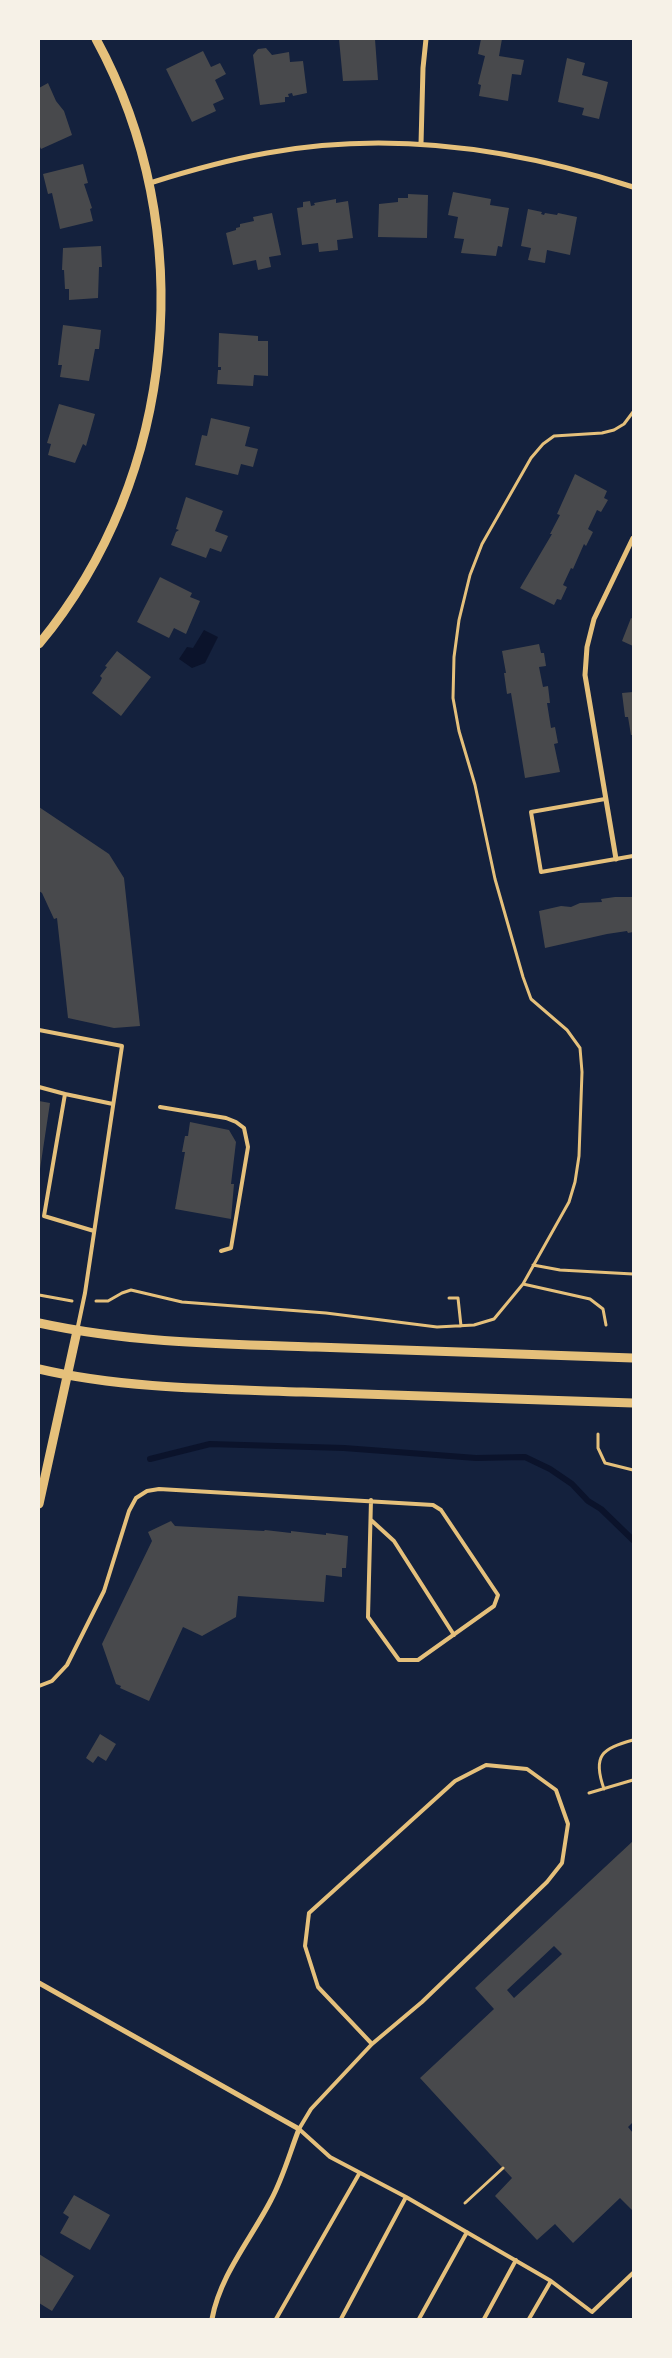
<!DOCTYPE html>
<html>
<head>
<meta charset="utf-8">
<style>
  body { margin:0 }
  #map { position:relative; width:672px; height:2358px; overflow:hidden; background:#14213d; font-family:Helvetica,sans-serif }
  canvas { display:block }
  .frame { position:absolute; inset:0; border:40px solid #f6f1e7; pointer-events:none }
</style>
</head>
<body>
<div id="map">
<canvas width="672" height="2358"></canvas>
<div class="frame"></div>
</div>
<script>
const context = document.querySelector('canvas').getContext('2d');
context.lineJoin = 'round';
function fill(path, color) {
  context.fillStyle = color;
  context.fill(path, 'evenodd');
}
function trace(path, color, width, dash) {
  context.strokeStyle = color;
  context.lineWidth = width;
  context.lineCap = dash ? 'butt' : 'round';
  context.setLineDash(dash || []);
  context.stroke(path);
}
fill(new Path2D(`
  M 204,630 L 218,637 L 205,663 L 192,668 L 179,659 L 187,647 L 193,648 Z`), '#0b132b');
trace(new Path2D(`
  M 150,1459 L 210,1444 L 344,1448 L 476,1458 L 525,1457 L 550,1469 L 572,1484 L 588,1501 L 601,1509 L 633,1540`), '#0b132b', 6);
fill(new Path2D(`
  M 339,39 L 375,39 L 378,80 L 343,81 Z
  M 481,39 L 502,39 L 499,56 L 524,60 L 521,75 L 512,74 L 508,101 L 479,96 L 481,85 L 478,84 L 485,56 L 478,54 Z
  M 266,48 L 272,55 L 289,52 L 290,62 L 303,61 L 307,93 L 293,96 L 292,93 L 288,94 L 289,97 L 285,97 L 285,102 L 260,105 L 253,55 L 258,49 Z
  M 203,51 L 211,67 L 220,63 L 226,74 L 215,80 L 224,99 L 213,104 L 216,111 L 192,122 L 166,69 Z
  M 567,58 L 585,63 L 582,75 L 608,82 L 599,119 L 582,115 L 584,108 L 558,102 Z
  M 48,83 L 56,101 L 64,111 L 72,135 L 41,149 L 39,145 L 39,88 Z
  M 83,164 L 88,183 L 84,184 L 92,208 L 90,209 L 93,221 L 60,229 L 52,193 L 48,194 L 43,174 Z
  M 453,192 L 491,199 L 490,205 L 509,208 L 502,247 L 498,246 L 496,256 L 461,253 L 464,239 L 454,238 L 458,217 L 448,215 Z
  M 408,194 L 428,195 L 427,238 L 378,237 L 379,204 L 398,202 L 398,198 L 408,198 Z
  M 336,199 L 336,203 L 348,201 L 353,238 L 337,240 L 338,250 L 319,252 L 318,243 L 302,245 L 297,208 L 303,207 L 303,202 L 310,201 L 311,206 L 315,205 L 314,203 Z
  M 528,209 L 542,212 L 541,214 L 544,215 L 545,213 L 557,215 L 558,213 L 577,217 L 570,255 L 547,250 L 545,263 L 528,260 L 531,248 L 521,246 Z
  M 272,213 L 281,255 L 269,257 L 271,267 L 258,270 L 256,260 L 233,265 L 226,233 L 236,230 L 236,228 L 240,227 L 240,224 L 254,221 L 253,217 Z
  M 101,246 L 102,267 L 99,267 L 98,298 L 69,300 L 69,289 L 65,289 L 64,270 L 62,270 L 63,248 Z
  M 63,325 L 101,330 L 99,349 L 95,349 L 89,381 L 60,377 L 62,365 L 58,365 Z
  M 219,333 L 258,336 L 258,341 L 268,341 L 268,376 L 254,375 L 253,386 L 217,384 L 218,370 L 221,370 L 221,367 L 218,367 Z
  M 59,404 L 95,414 L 86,446 L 83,444 L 75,463 L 48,455 L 51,444 L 47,443 Z
  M 211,418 L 250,427 L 245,446 L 258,449 L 253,467 L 241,464 L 238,475 L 195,465 L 202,435 L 207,436 Z
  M 575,474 L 607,491 L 604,498 L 608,500 L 601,512 L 597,510 L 588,529 L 593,532 L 586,546 L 584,544 L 573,569 L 571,568 L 563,585 L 567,587 L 561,600 L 557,599 L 554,605 L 520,588 L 552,534 L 550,534 L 560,515 L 557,514 Z
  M 186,497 L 223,511 L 215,531 L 228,536 L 221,552 L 210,548 L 206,558 L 171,545 L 176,532 L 179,530 L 176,529 Z
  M 160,577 L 192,593 L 190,597 L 200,601 L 186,634 L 174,628 L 169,638 L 137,622 Z
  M 631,618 L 633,619 L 633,646 L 622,641 Z
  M 539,644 L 541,653 L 544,653 L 546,666 L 539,667 L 543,687 L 548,686 L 550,703 L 547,703 L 551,728 L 555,727 L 558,743 L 554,744 L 560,772 L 525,778 L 511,693 L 507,694 L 504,673 L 506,673 L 502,651 Z
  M 117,651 L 151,677 L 121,716 L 92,693 L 100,682 L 102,678 L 100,676 L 107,667 L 105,666 Z
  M 633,692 L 633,735 L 631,735 L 628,717 L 625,717 L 622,693 Z
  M 39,807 L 109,854 L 124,878 L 140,1026 L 114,1028 L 68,1018 L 57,918 L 54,919 L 42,893 L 39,891 Z
  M 615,897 L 633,897 L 633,932 L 628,933 L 627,931 L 607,934 L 545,948 L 539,911 L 561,906 L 571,907 L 580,903 L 602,902 L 601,899 Z
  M 39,1101 L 50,1103 L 40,1169 L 39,1169 Z
  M 190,1122 L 229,1130 L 236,1142 L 231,1184 L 234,1184 L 231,1219 L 175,1209 L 185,1152 L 182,1152 L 185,1136 L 188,1136 Z
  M 171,1521 L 175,1526 L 264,1531 L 265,1530 L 291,1533 L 291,1531 L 326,1535 L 326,1533 L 348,1536 L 346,1568 L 342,1568 L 342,1577 L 326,1575 L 324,1602 L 238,1596 L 236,1617 L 202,1636 L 183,1627 L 149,1701 L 120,1688 L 121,1686 L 116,1684 L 102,1644 L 152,1541 L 148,1532 Z
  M 100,1734 L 116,1744 L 106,1761 L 98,1756 L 93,1763 L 86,1758 Z
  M 633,1841 L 633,2122 L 628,2127 L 633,2133 L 633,2211 L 620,2198 L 573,2243 L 555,2224 L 537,2240 L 495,2196 L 512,2178 L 420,2078 L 494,2009 L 475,1988 ZM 554,1946 L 562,1954 L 514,1998 L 507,1990 Z
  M 74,2195 L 110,2215 L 90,2250 L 60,2233 L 69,2217 L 63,2213 Z
  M 39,2254 L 74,2276 L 52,2311 L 39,2303 Z`), '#48494c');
trace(new Path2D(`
  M 533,1265 L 560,1270 L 633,1274
  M 523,1284 L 590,1299 L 603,1309 L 606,1325
  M 39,1295 L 72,1301
  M 449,1298 L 458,1298 L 461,1326
  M 96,1301 L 108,1301 L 122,1293 L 131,1290 L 182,1302 L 326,1313 L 437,1327 L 474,1325 L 494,1319 L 523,1284 L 569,1202 L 575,1182 L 579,1156 L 582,1072 L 580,1048 L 567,1030 L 531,999 L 523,977 L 495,879 L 475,785 L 459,731 L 453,698 L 454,657 L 459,620 L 470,575 L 482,544 L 531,458 L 543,444 L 554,436 L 602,433 L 614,430 L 624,424 L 633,412
  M 598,1434 L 598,1448 L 605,1463 L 633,1470
  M 604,1789 C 592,1755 602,1749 633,1740
  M 589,1793 L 633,1780
  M 465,2203 L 503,2168`), '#e5c07b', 3);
trace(new Path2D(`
  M 605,799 L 531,812 L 541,872 L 633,856
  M 39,1030 L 122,1046 L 85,1293 L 77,1331
  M 39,1087 L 65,1094 L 44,1216 L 94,1231
  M 65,1094 L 113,1104
  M 160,1107 L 226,1118 L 236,1122 L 244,1128 L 248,1147 L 231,1248 L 221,1251
  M 371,1520 L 394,1541 L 454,1635
  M 39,1686 L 52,1681 L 67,1665 L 104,1591 L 129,1511 L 136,1498 L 147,1491 L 159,1489 L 433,1505 L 441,1510 L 498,1595 L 494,1606 L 418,1660 L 399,1660 L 368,1617 L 371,1500
  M 372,2044 L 318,1987 L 305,1946 L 309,1913 L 455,1781 L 486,1765 L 527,1769 L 556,1790 L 568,1824 L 562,1863 L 547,1882 L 422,2002 L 372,2044 L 311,2109 L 299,2129 L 330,2157 L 406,2197 L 551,2281 L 592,2312 L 633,2273
  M 276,2319 L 359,2174
  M 341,2319 L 406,2197
  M 419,2319 L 467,2232
  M 484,2319 L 516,2260
  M 529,2319 L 551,2281`), '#e5c07b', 4);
trace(new Path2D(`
  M 421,144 L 423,68 L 426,39
  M 150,183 C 188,171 227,160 267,153 C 391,130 514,148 633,187
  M 616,859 L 585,675 L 587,647 L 594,619 L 633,538
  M 39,1983 L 299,2129 C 290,2152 283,2178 271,2200 C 251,2239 220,2275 212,2319`), '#e5c07b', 5);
trace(new Path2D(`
  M 39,644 C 178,476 200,230 96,39
  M 39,1323 C 131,1343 223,1344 316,1347 C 422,1351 528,1354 633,1358
  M 39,1369 C 124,1389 216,1389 303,1392 C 413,1396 523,1399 633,1403
  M 39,1504 L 77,1331`), '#e5c07b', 9);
</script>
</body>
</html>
